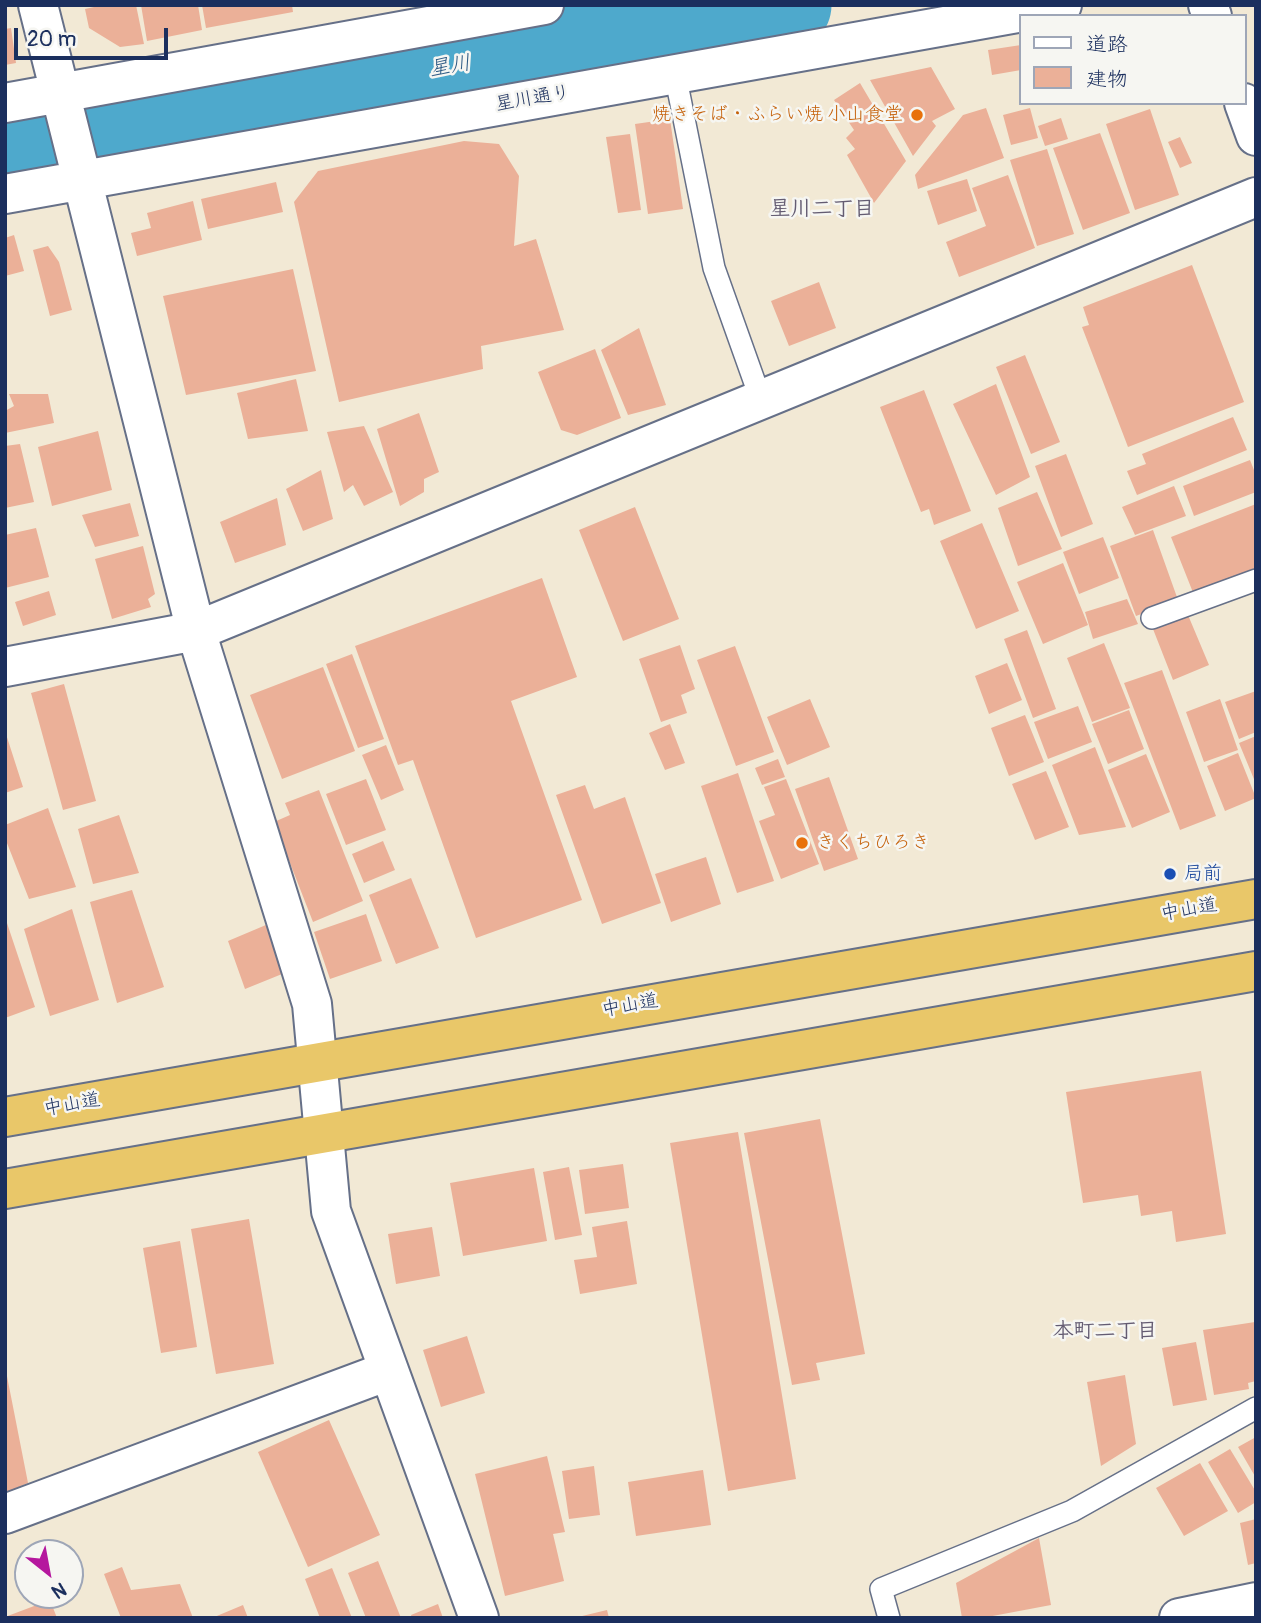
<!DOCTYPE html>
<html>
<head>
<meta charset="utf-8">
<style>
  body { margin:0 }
  #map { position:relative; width:1261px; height:1623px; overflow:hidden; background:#f2e9d5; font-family:Pangolin,"Klee One",sans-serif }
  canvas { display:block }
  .frame { position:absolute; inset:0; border:7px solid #1b2f5e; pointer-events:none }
  .legend { position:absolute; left:1019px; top:14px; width:228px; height:91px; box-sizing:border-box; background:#f6f6f2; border:2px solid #9ea6b7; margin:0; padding:9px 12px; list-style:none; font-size:21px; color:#1b2f5e }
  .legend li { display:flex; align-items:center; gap:14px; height:35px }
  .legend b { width:35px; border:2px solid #9ea6b7 }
  .north { position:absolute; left:14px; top:1539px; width:70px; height:70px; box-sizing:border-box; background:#f6f6f2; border:2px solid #9ea6b7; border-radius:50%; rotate:149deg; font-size:19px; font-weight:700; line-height:28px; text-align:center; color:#1b2f5e }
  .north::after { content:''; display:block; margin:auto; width:24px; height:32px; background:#b5179e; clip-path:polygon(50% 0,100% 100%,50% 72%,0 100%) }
  .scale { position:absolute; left:14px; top:28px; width:154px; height:32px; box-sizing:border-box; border:4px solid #1b2f5e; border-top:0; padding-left:9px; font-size:21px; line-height:24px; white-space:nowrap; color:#1b2f5e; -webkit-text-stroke:5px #f6f6f2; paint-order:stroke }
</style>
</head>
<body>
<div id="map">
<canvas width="1261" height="1623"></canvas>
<div class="frame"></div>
<ul class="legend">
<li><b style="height:9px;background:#fff"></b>道路</li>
<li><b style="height:19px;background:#ebb098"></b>建物</li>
</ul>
<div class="north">N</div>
<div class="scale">20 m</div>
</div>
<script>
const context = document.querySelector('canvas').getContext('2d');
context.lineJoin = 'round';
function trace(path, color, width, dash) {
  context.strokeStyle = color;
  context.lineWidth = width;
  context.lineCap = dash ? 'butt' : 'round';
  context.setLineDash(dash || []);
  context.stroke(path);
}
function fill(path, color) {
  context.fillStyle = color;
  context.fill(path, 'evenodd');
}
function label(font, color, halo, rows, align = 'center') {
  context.font = font + ' Pangolin,"Klee One",sans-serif';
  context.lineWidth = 5;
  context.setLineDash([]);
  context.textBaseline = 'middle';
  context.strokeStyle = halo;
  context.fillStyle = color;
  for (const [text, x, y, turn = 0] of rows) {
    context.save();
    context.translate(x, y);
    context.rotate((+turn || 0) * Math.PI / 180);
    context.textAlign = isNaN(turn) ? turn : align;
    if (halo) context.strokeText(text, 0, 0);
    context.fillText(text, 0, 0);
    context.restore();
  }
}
trace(new Path2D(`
  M 115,129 L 785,5
  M 5,149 L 25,145`), '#4ea9cc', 93);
fill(new Path2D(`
  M 103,5 L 136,5 L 144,44 L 120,47 L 89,28 L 85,9 Z
  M 141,5 L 198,5 L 202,30 L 147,41 Z
  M 202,5 L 292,5 L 293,12 L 206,28 Z
  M 11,28 L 16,63 L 5,65 L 5,29 Z
  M 1021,45 L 1021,70 L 992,75 L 988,50 Z
  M 931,67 L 955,109 L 932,121 L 936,126 L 913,156 L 870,80 Z
  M 860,83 L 906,161 L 874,203 L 847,155 L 855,149 L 846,138 L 854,130 L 834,100 Z
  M 986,108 L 1004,158 L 918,189 L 915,175 L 963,115 Z
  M 1030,108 L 1038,138 L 1011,145 L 1003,115 Z
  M 1150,109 L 1179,195 L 1135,210 L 1106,124 Z
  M 1061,118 L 1068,139 L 1045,146 L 1038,126 Z
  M 670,119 L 683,209 L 648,214 L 635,124 Z
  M 1100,133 L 1130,213 L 1083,230 L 1053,148 Z
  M 630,134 L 641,210 L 618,213 L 606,137 Z
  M 1180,137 L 1192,163 L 1180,168 L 1168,142 Z
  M 464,141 L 499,144 L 519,176 L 514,246 L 536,239 L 564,330 L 481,346 L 483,369 L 339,402 L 294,202 L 318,171 Z
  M 1047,149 L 1074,234 L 1037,246 L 1010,160 Z
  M 1008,175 L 1035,248 L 959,277 L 946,242 L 986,226 L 972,188 Z
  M 967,179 L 977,211 L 938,225 L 927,191 Z
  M 276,182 L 283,212 L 208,229 L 201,199 Z
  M 193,201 L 202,240 L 137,256 L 131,233 L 151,228 L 147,213 Z
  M 14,235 L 24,271 L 5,276 L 5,238 Z
  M 48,246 L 59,262 L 72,310 L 50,316 L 33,250 Z
  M 1192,265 L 1244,402 L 1128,447 L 1082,327 L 1089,325 L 1083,307 Z
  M 293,269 L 316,371 L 186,395 L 163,296 Z
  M 819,282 L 836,328 L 789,346 L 771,301 Z
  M 639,328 L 666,405 L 628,415 L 601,350 Z
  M 595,349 L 621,418 L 577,435 L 561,430 L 538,372 Z
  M 1025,355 L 1060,442 L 1031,454 L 996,367 Z
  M 296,379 L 308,431 L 248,439 L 237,393 Z
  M 996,384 L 1030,477 L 996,495 L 953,404 Z
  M 924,390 L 971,511 L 934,525 L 929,509 L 921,512 L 880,407 Z
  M 9,394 L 48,394 L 54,423 L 5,433 L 5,411 L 14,406 Z
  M 419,413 L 439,472 L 424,479 L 424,492 L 400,506 L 377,429 Z
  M 1233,417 L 1247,450 L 1137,495 L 1127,471 L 1146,464 L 1142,454 Z
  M 364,426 L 393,492 L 364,506 L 353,485 L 344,492 L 327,432 Z
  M 98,431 L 112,490 L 52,506 L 38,447 Z
  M 20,444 L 34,502 L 5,508 L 5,446 Z
  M 1066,454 L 1093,524 L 1061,537 L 1035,466 Z
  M 1250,460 L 1256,475 L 1256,492 L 1194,516 L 1183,486 Z
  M 321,470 L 333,519 L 303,531 L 286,489 Z
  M 1174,486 L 1186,516 L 1135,535 L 1122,507 Z
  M 1037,492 L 1062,549 L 1018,566 L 998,508 Z
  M 277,498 L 286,545 L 235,563 L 220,522 Z
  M 130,503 L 139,536 L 95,547 L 82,515 Z
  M 1256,504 L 1256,571 L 1194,595 L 1171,537 Z
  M 635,507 L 679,619 L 623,641 L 579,530 Z
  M 982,523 L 1019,611 L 976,629 L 940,541 Z
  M 36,528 L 49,577 L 5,588 L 5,535 Z
  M 1153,530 L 1178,600 L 1136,616 L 1110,546 Z
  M 1103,537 L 1119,578 L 1079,594 L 1063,552 Z
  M 143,546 L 155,594 L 148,599 L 151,607 L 112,619 L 95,559 Z
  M 1063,563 L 1088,625 L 1043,644 L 1017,582 Z
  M 542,578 L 577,677 L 511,701 L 582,900 L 476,938 L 413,760 L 398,765 L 355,646 Z
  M 49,591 L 56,615 L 23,626 L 15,602 Z
  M 1127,599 L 1138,624 L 1093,639 L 1085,612 Z
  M 1188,615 L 1209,665 L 1173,680 L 1153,629 Z
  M 1027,630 L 1056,709 L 1033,718 L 1004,639 Z
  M 1104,643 L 1130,708 L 1092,722 L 1067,658 Z
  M 680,645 L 695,689 L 681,695 L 687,713 L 661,722 L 639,659 Z
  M 735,646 L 774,752 L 736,766 L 697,660 Z
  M 352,654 L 384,739 L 358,748 L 326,664 Z
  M 1007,663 L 1022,700 L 989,714 L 975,676 Z
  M 323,667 L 355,751 L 282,779 L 250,695 Z
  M 1162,670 L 1216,816 L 1180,830 L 1124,683 Z
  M 64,684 L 96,801 L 63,810 L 31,693 Z
  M 1256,691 L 1256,732 L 1239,739 L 1225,702 Z
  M 810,699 L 830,747 L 787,765 L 767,717 Z
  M 1220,699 L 1238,750 L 1204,762 L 1186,712 Z
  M 1078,706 L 1092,742 L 1048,759 L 1034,722 Z
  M 1129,710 L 1144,749 L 1108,764 L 1092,724 Z
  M 1025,715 L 1044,762 L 1009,776 L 991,728 Z
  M 670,724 L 685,763 L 665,770 L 649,733 Z
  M 5,731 L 23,787 L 5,793 Z
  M 1256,736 L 1256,784 L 1239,743 Z
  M 386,745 L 404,790 L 381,800 L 362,755 Z
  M 1095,747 L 1126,827 L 1079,835 L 1052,765 Z
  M 1238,753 L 1256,798 L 1225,811 L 1207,766 Z
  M 1146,754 L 1170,812 L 1132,828 L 1108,770 Z
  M 778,759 L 785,777 L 762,785 L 755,768 Z
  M 1046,771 L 1069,827 L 1035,840 L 1012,784 Z
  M 738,773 L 774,881 L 737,893 L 701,786 Z
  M 829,777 L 858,859 L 824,871 L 795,789 Z
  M 366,779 L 386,830 L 346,845 L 326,794 Z
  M 786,779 L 819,864 L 781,879 L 759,821 L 775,815 L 764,787 Z
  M 585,785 L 594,809 L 625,797 L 661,903 L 602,924 L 556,795 Z
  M 319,790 L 363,901 L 313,922 L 274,822 L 290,815 L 285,803 Z
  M 48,808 L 76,887 L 29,899 L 5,838 L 5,825 Z
  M 119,815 L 139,873 L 93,884 L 78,829 Z
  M 383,841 L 395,870 L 364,883 L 352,854 Z
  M 706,857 L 721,904 L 671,922 L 655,874 Z
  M 411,878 L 439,948 L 396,964 L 369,895 Z
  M 132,890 L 164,987 L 117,1003 L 90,902 Z
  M 72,909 L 99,1000 L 50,1016 L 24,929 Z
  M 366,914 L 382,961 L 330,979 L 314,932 Z
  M 5,917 L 35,1007 L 5,1018 Z
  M 273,922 L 287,972 L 245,989 L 228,941 Z
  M 1201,1071 L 1226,1234 L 1176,1242 L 1172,1211 L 1141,1216 L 1138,1195 L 1083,1203 L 1066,1092 Z
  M 820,1119 L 865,1354 L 816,1363 L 820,1380 L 792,1385 L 744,1133 Z
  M 738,1132 L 796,1479 L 728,1491 L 670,1143 Z
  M 623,1164 L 629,1208 L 585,1214 L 579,1170 Z
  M 569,1167 L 582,1235 L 555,1240 L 543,1172 Z
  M 534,1168 L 547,1241 L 463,1256 L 450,1183 Z
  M 249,1219 L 274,1364 L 216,1374 L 191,1229 Z
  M 627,1221 L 637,1284 L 580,1294 L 574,1260 L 597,1257 L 592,1227 Z
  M 432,1227 L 440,1276 L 396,1284 L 388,1234 Z
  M 180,1241 L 197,1347 L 161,1353 L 143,1248 Z
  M 1255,1322 L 1256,1381 L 1248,1383 L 1249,1389 L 1214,1395 L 1203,1330 Z
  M 467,1336 L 485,1393 L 441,1407 L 423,1350 Z
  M 1196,1342 L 1207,1400 L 1173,1406 L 1162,1348 Z
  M 5,1366 L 28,1483 L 5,1493 Z
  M 1125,1375 L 1136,1444 L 1101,1466 L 1087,1382 Z
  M 329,1420 L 380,1535 L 308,1567 L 258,1452 Z
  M 1256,1437 L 1256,1478 L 1238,1447 Z
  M 1230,1449 L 1256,1492 L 1256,1502 L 1238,1513 L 1208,1462 Z
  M 547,1456 L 565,1532 L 553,1534 L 564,1581 L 505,1596 L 475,1474 Z
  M 1200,1463 L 1228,1511 L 1184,1536 L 1156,1488 Z
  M 594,1466 L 600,1515 L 569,1519 L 562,1471 Z
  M 703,1470 L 711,1525 L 636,1536 L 628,1482 Z
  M 1256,1519 L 1256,1563 L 1248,1565 L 1240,1523 Z
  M 1039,1538 L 1051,1605 L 982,1618 L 962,1618 L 956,1583 Z
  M 378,1561 L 401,1618 L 366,1618 L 348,1573 Z
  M 122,1567 L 131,1590 L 180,1584 L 193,1618 L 121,1618 L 104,1574 Z
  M 332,1568 L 352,1618 L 320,1618 L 305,1579 Z
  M 50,1600 L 57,1618 L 5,1618 L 5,1617 Z
  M 438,1604 L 443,1618 L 412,1618 L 411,1615 Z
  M 243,1605 L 248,1618 L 212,1618 Z
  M 607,1610 L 609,1618 L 578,1618 L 578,1617 Z`), '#ebb098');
const service = new Path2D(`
  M 675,74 L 714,268 L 761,400
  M 1152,618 L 1256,580
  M 889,1618 L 881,1589 L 1072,1511 L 1256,1408`);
const minor = new Path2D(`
  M 38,5 L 196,631 L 312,1004 L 331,1211 L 479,1618
  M 5,103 L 544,5
  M 5,194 L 1062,5
  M 5,667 L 196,631 L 1256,197
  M 5,1514 L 388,1371
  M 1179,1618 L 1256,1602`);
const tertiary = new Path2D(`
  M 1208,5 L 1212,16
  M 1244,103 L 1256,136`);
const trunk = new Path2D(`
  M 5,1117 L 1256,899
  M 5,1189 L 1256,971`);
trace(service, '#667088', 24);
trace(minor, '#667088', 42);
trace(tertiary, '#667088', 42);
trace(trunk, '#667088', 42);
trace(service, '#fff', 21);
trace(minor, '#fff', 38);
trace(tertiary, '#fff', 38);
trace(trunk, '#e9c769', 38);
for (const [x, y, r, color] of [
  [917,115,7,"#e8710a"],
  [802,843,7,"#e8710a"],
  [1170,874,7,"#1a4fb4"]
]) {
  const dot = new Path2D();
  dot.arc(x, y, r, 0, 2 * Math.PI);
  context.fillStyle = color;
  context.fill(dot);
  trace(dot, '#f6f6f2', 2.5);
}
label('19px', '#1b2f5e', '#f6f6f2', [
  ["星川通り",533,99,-10],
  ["中山道",1189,910,-10],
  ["中山道",630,1006,-10],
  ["中山道",72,1105,-10]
]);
label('19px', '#c56008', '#f6f6f2', [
  ["焼きそば・ふらい焼 小山食堂",903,115],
  ["きくちひろき",816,843,"left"]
], 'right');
label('19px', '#164399', '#f6f6f2', [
  ["局前",1184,874]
], 'left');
label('italic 21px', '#2d5a84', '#f6f6f2', [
  ["星川",450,67,-10]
]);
label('bold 21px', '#645c72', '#f6f6f2', [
  ["星川二丁目",822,210],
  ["本町二丁目",1105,1332]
]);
</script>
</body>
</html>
